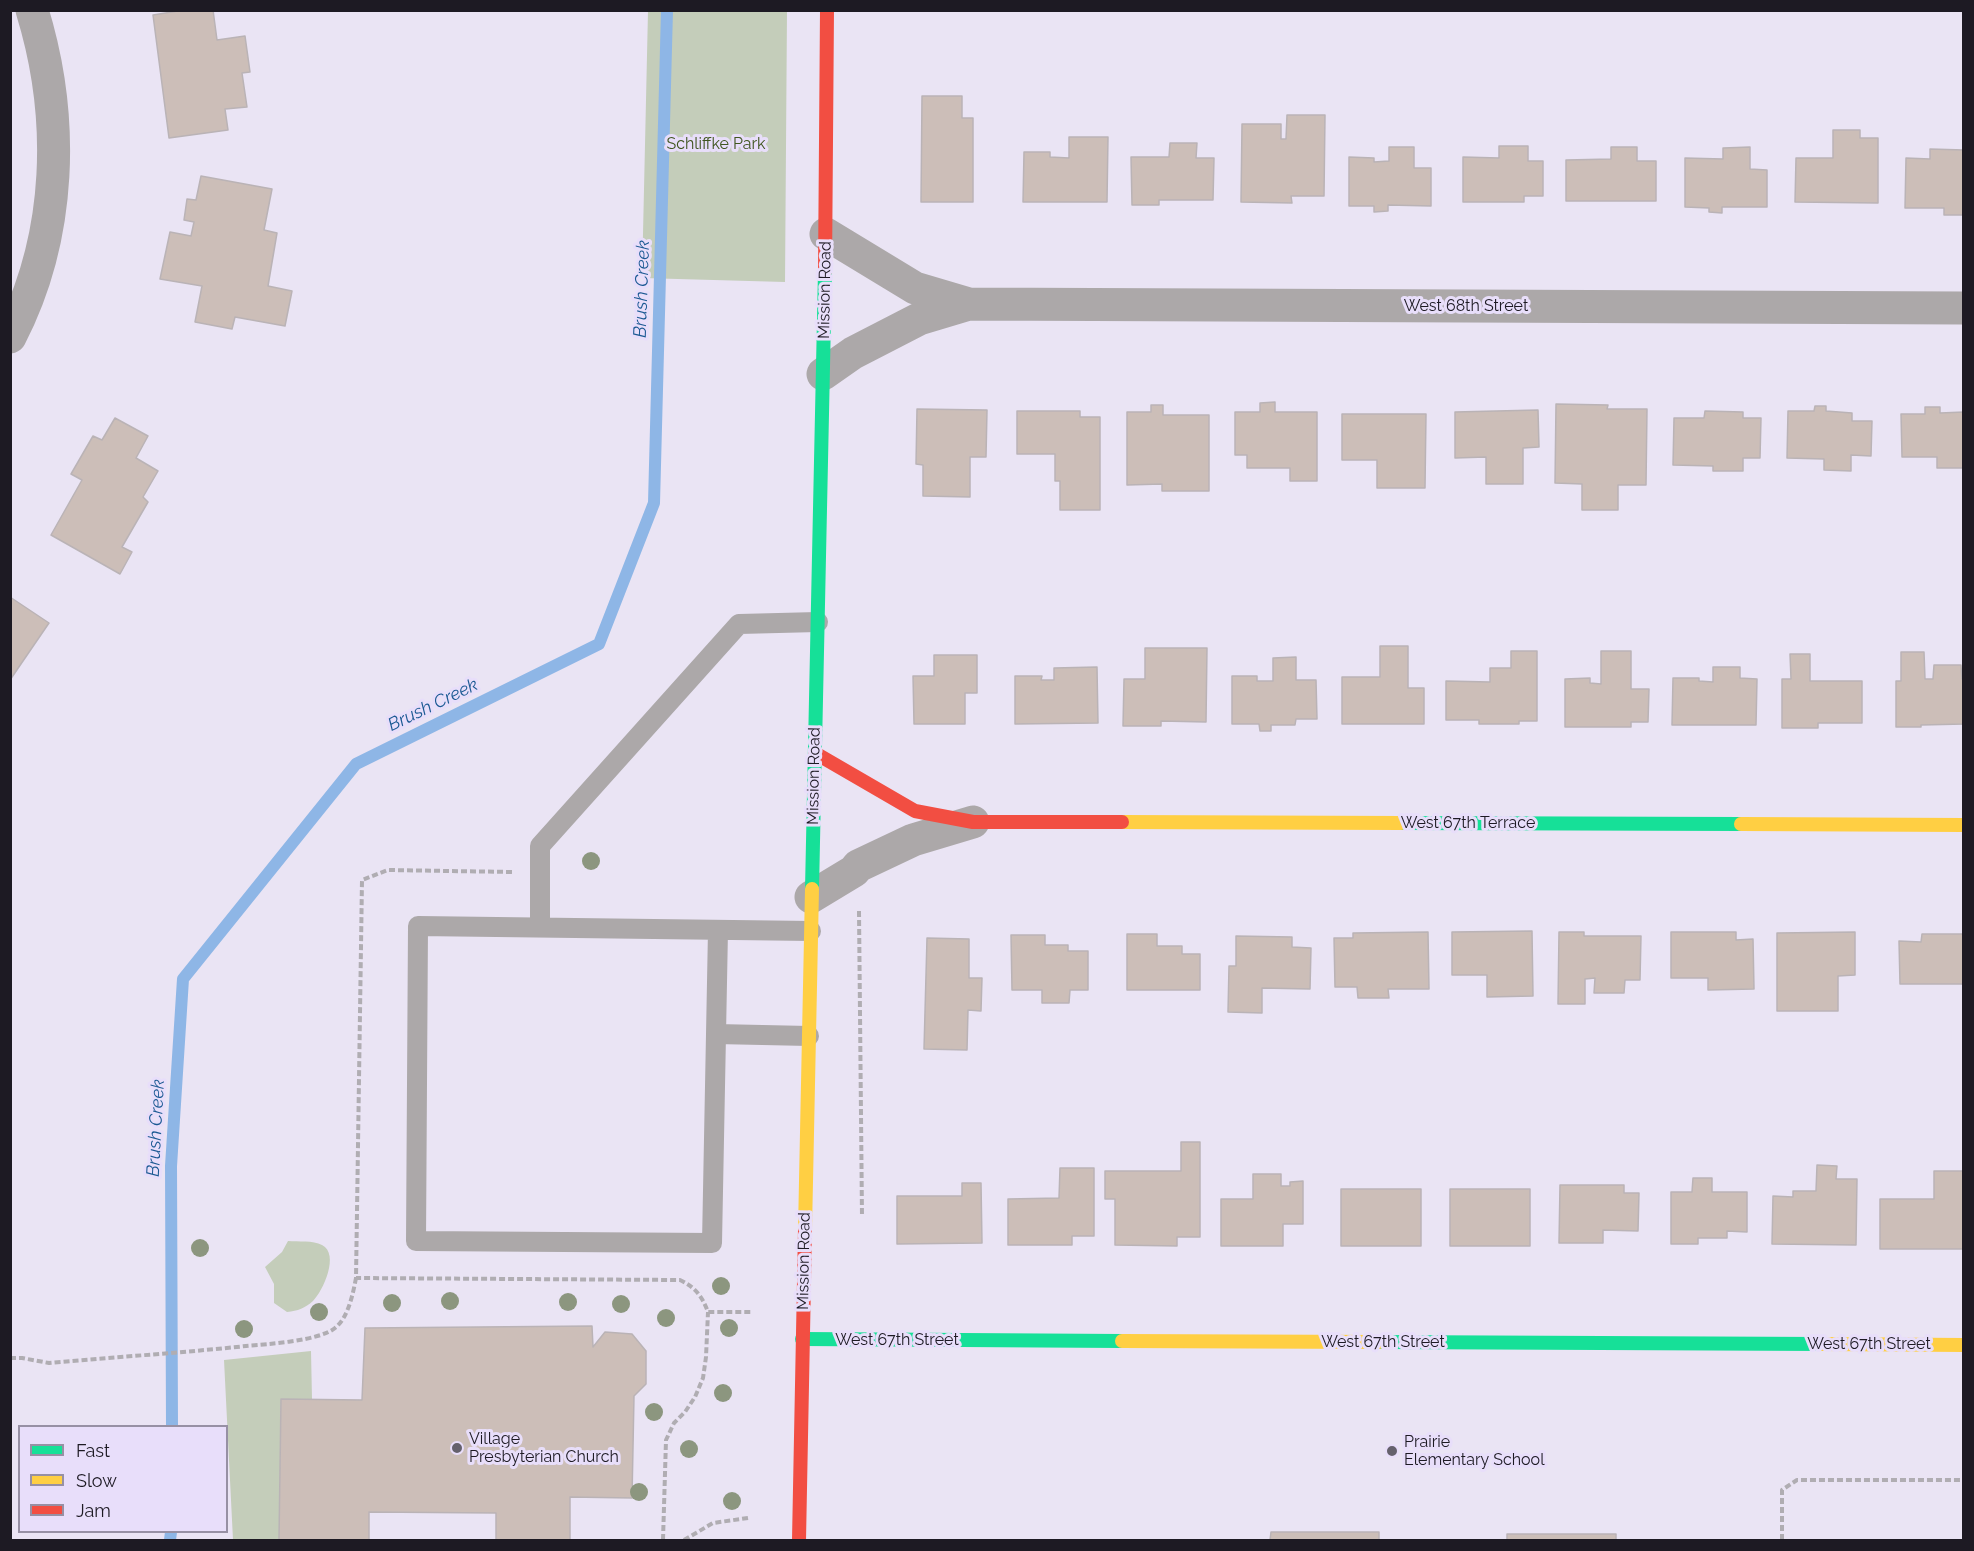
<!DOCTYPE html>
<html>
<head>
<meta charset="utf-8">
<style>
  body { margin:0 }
  #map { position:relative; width:1974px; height:1551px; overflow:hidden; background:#eae4f4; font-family:Raleway,sans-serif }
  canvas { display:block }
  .frame { position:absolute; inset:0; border:12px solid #1d1a23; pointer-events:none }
  .legend { position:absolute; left:18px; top:1425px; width:210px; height:108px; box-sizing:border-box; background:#e8defa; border:2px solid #9790a4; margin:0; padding:8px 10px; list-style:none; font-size:18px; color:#1d1a23 }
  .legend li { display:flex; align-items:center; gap:12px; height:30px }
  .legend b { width:30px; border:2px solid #9790a4 }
</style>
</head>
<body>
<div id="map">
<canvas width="1974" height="1551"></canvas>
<div class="frame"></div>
<ul class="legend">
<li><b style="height:8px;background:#16e098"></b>Fast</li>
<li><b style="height:8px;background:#ffcf43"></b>Slow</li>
<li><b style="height:8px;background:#f24e42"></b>Jam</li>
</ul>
</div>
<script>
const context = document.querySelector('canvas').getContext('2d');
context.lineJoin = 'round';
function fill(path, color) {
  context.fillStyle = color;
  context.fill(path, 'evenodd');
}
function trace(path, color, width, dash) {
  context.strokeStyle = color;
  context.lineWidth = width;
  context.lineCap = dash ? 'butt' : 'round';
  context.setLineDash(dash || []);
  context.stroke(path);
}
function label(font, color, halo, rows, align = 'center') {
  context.font = font + ' Raleway,sans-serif';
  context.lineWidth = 6;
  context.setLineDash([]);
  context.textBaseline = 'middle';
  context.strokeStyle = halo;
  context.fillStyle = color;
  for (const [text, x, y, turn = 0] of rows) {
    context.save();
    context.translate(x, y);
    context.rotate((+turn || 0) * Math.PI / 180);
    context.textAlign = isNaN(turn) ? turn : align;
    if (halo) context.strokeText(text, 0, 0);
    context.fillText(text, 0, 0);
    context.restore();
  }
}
fill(new Path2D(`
  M 648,11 L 787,11 L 785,282 L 642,278 Z
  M 288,1241 C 298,1242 313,1240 322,1245 C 340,1254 323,1291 313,1301 C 305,1308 298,1311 287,1312 L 274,1303 L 274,1284 L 265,1267 L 282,1252 Z
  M 311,1351 L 312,1399 L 281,1399 L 279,1540 L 233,1540 L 224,1360 Z`), '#c4cdba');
trace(new Path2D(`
  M 172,1426 L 171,1166 L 183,979 L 356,764 L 599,644 L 654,503 L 667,10
  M 170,1540 L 171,1532`), '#8eb6e6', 12);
const building = new Path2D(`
  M 184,10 L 213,10 L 217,40 L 245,36 L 250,72 L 242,73 L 247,107 L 225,109 L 228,130 L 169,138 L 153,15 Z
  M 922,96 L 962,96 L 962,118 L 973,118 L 973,202 L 921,202 Z
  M 1287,115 L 1325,115 L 1324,196 L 1291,196 L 1292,203 L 1241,202 L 1242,124 L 1281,124 L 1281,139 L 1286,139 Z
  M 1833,130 L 1860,130 L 1860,138 L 1878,138 L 1878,203 L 1795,202 L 1796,158 L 1833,158 Z
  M 1069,137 L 1108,137 L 1107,202 L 1023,202 L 1024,152 L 1050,152 L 1050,157 L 1069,158 Z
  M 1170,143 L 1197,143 L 1196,158 L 1214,158 L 1213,200 L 1159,200 L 1159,205 L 1132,205 L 1131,157 L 1169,157 Z
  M 1499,146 L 1528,146 L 1528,161 L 1543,161 L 1543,196 L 1524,196 L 1524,202 L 1463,202 L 1463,157 L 1499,158 Z
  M 1389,147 L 1414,147 L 1414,168 L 1431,168 L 1431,206 L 1388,205 L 1388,211 L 1374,212 L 1374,206 L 1349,206 L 1349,157 L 1374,158 L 1374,162 L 1389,161 Z
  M 1611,147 L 1637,147 L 1637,161 L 1656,161 L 1656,201 L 1566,201 L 1566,160 L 1611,159 Z
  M 1750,147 L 1750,169 L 1767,170 L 1767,207 L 1722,207 L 1722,213 L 1709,212 L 1709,208 L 1685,207 L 1685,158 L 1723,159 L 1723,148 Z
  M 1930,149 L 1964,150 L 1964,215 L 1944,215 L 1944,208 L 1905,208 L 1906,158 L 1930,159 Z
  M 201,176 L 272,189 L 264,230 L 277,233 L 268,286 L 292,291 L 285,326 L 235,317 L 232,329 L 195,322 L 202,286 L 160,279 L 170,232 L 191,236 L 194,222 L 184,220 L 187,199 L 196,200 Z
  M 1275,402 L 1275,412 L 1317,412 L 1317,481 L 1290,481 L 1290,468 L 1247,468 L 1247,455 L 1235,455 L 1235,412 L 1260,412 L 1260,403 Z
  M 1556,404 L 1608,405 L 1607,409 L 1647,409 L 1646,485 L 1618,485 L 1618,510 L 1582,510 L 1582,484 L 1555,483 Z
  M 1151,405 L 1163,405 L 1163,415 L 1209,415 L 1209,491 L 1162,491 L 1162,484 L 1127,485 L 1127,412 L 1151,412 Z
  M 1815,406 L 1826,406 L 1826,411 L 1852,413 L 1852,421 L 1872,421 L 1871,456 L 1851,455 L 1851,471 L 1824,470 L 1824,459 L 1787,458 L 1788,411 L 1814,411 Z
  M 1925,407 L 1940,407 L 1940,413 L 1964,412 L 1964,468 L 1937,468 L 1937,457 L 1902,457 L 1901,414 L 1925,414 Z
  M 917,409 L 987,410 L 986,457 L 970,457 L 970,497 L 923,496 L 923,465 L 916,464 Z
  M 1538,410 L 1539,447 L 1523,448 L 1523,484 L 1486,484 L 1486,457 L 1455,458 L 1455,412 Z
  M 1017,411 L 1080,411 L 1080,417 L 1100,417 L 1100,510 L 1060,510 L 1060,481 L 1055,481 L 1055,454 L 1017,454 Z
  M 1705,411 L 1743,412 L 1743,418 L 1761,418 L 1760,458 L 1743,458 L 1743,471 L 1713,471 L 1713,466 L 1673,465 L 1674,418 L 1704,418 Z
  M 1342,414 L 1426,414 L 1425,488 L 1377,488 L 1377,460 L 1342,460 Z
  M 115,418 L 148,436 L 136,458 L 158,471 L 143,497 L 148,502 L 122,547 L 132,552 L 120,574 L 51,535 L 82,480 L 71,474 L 93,436 L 102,440 Z
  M 10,597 L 49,623 L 10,680 Z
  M 1380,646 L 1408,646 L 1408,688 L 1424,688 L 1424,724 L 1342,724 L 1342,677 L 1380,677 Z
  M 1145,648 L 1207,648 L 1206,722 L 1161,721 L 1161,726 L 1123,726 L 1124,679 L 1145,679 Z
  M 1511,651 L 1537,651 L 1537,721 L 1519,721 L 1519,724 L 1479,724 L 1479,720 L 1446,720 L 1446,681 L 1490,682 L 1490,668 L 1511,668 Z
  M 1601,651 L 1631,651 L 1631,689 L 1649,689 L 1648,722 L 1631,722 L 1631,727 L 1565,727 L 1565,679 L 1590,678 L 1590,683 L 1601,684 Z
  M 1901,652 L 1924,652 L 1925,679 L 1933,679 L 1934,665 L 1961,665 L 1962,679 L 1964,679 L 1964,724 L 1921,725 L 1921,727 L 1896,727 L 1896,681 L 1901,681 Z
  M 1790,654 L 1810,654 L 1810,681 L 1862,681 L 1862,723 L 1818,723 L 1818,728 L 1782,728 L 1782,679 L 1791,679 Z
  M 934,655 L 977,655 L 977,693 L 965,693 L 965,724 L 914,724 L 913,676 L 934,676 Z
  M 1296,657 L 1296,680 L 1316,680 L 1317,719 L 1296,719 L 1295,725 L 1271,725 L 1271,731 L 1260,731 L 1259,724 L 1232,724 L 1232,676 L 1257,676 L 1257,681 L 1273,681 L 1273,658 Z
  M 1097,667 L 1098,723 L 1015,724 L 1015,676 L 1042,676 L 1041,680 L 1054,680 L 1054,668 Z
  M 1713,667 L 1740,667 L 1740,678 L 1757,679 L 1756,725 L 1672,725 L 1673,678 L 1699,678 L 1699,681 L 1713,682 Z
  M 1532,931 L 1533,996 L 1487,997 L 1487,975 L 1452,975 L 1452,932 Z
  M 1428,932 L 1429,989 L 1388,989 L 1389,998 L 1358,998 L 1357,987 L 1335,987 L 1334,938 L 1353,938 L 1353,933 Z
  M 1559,932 L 1584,932 L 1584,936 L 1641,936 L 1640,980 L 1625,980 L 1624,993 L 1594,993 L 1595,978 L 1585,979 L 1585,1004 L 1558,1004 Z
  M 1671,932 L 1736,932 L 1736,940 L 1753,939 L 1754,989 L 1708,990 L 1708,978 L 1671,978 Z
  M 1855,932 L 1855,975 L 1838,976 L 1838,1011 L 1777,1011 L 1777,933 Z
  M 1127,934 L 1157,934 L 1157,946 L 1182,946 L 1182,954 L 1200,954 L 1200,990 L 1127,990 Z
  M 1922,934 L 1964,934 L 1964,984 L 1900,984 L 1899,941 L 1921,942 Z
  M 1011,935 L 1045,935 L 1045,945 L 1068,945 L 1068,951 L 1088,951 L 1088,990 L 1070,990 L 1069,1003 L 1042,1003 L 1042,990 L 1012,990 Z
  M 1236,936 L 1292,937 L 1292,947 L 1311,948 L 1310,989 L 1262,988 L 1262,1013 L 1228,1012 L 1229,966 L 1236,966 Z
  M 927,938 L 969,939 L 969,978 L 982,978 L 981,1011 L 968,1010 L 967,1050 L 924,1049 Z
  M 1181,1142 L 1200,1142 L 1200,1237 L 1177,1237 L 1177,1246 L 1115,1245 L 1115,1199 L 1105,1199 L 1105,1171 L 1181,1171 Z
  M 1817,1165 L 1837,1166 L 1836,1179 L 1857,1179 L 1856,1245 L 1772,1244 L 1773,1196 L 1793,1197 L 1793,1191 L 1816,1191 Z
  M 1060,1168 L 1094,1168 L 1094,1236 L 1072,1236 L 1072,1245 L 1008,1245 L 1008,1199 L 1059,1198 Z
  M 1934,1171 L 1963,1171 L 1963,1249 L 1880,1249 L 1880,1199 L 1934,1199 Z
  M 1253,1174 L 1281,1174 L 1281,1186 L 1290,1186 L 1290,1182 L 1303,1181 L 1303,1224 L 1283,1224 L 1283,1246 L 1221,1246 L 1221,1199 L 1253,1199 Z
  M 1693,1178 L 1712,1178 L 1712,1192 L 1747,1192 L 1747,1232 L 1727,1231 L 1727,1238 L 1698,1238 L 1698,1244 L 1671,1244 L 1671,1192 L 1692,1192 Z
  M 962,1183 L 981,1183 L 982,1243 L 897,1244 L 897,1196 L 962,1196 Z
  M 1560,1185 L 1624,1185 L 1624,1193 L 1639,1193 L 1638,1231 L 1603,1230 L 1603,1243 L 1559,1243 Z
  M 1341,1189 L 1421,1189 L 1421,1246 L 1341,1246 Z
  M 1450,1189 L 1530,1189 L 1530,1246 L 1450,1246 Z
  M 592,1326 L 593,1347 L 605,1332 L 632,1334 L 646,1351 L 646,1384 L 634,1396 L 632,1498 L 570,1497 L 570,1540 L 496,1540 L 496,1513 L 369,1512 L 369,1540 L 279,1540 L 281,1399 L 362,1400 L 365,1328 Z
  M 1271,1532 L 1379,1532 L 1379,1540 L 1270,1540 Z
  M 1507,1534 L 1616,1534 L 1616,1540 L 1507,1540 Z`);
fill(building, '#ccbeb8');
trace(building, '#bab3b6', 1.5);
trace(new Path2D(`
  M 512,872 L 388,870 L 362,880 L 356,1278 L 680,1280 C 695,1287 702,1296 708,1312 L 752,1312
  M 859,911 L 862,1216
  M 10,1358 L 22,1358 L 49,1363 C 115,1357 180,1353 246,1346 C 268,1344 319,1341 335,1328 C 348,1318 353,1294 356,1278
  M 663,1540 L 666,1440 L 674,1423 L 685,1412 L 695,1397 L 703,1378 L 706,1357 L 708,1312
  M 684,1540 L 713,1523 L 748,1518
  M 1782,1540 L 1782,1490 L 1797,1480 L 1964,1480`), '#b0adb2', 4, [6, 3]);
trace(new Path2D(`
  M 540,927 L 540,846 L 739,624 L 818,622
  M 718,930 L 712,1243 L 416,1241 L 418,926 L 811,931
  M 716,1034 L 809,1036`), '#aca8a9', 20);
trace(new Path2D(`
  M 826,234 L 915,288 L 969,304 L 1964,308
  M 10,337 C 62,236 65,117 32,10
  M 823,374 L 853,353 L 919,319 L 969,304
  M 811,897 L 854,871 L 858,866 L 913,840 L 973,822`), '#aca8a9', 33);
trace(new Path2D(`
  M 1401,823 L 1741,824
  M 812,889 L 825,271
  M 802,1339 L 1122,1341
  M 1379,1342 L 1822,1344`), '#16e098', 14);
trace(new Path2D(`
  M 1122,822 L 1401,823
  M 1741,824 L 1964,825
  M 805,1230 L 812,889
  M 1122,1341 L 1379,1342
  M 1822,1344 L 1964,1345`), '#ffcf43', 14);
trace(new Path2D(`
  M 825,271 L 827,10
  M 815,753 L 915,811 L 973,822 L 1122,822
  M 799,1540 L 805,1230`), '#f24e42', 14);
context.fillStyle = '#8c967f';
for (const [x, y] of [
  [591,861],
  [200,1248],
  [721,1286],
  [450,1301],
  [568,1302],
  [392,1303],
  [621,1304],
  [319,1312],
  [666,1318],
  [729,1328],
  [244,1329],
  [723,1393],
  [654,1412],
  [689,1449],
  [639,1492],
  [732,1501]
]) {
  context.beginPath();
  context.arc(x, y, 9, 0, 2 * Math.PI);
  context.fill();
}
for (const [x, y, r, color] of [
  [457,1448,6,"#65616c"],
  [1392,1451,6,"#65616c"]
]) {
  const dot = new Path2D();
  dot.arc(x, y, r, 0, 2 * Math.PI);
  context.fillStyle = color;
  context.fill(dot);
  trace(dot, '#e8defa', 2);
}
label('16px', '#40561f', '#e8defa', [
  ["Schliffke Park",716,144]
]);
label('16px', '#1d1a23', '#e8defa', [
  ["Mission Road",825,290,-89],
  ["West 68th Street",1466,306],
  ["Mission Road",814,776,-89],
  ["West 67th Terrace",1468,823],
  ["Mission Road",804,1261,-89],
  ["West 67th Street",897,1340],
  ["West 67th Street",1383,1342],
  ["West 67th Street",1869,1344]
]);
label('16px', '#1d1a23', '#e8defa', [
  ["Village",469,1439],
  ["Presbyterian Church",469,1457],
  ["Prairie",1404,1442],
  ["Elementary School",1404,1460]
], 'left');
label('italic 18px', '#1b5993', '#e8defa', [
  ["Brush Creek",642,289,-88],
  ["Brush Creek",433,705,-26],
  ["Brush Creek",156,1128,-87]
]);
</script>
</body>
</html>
